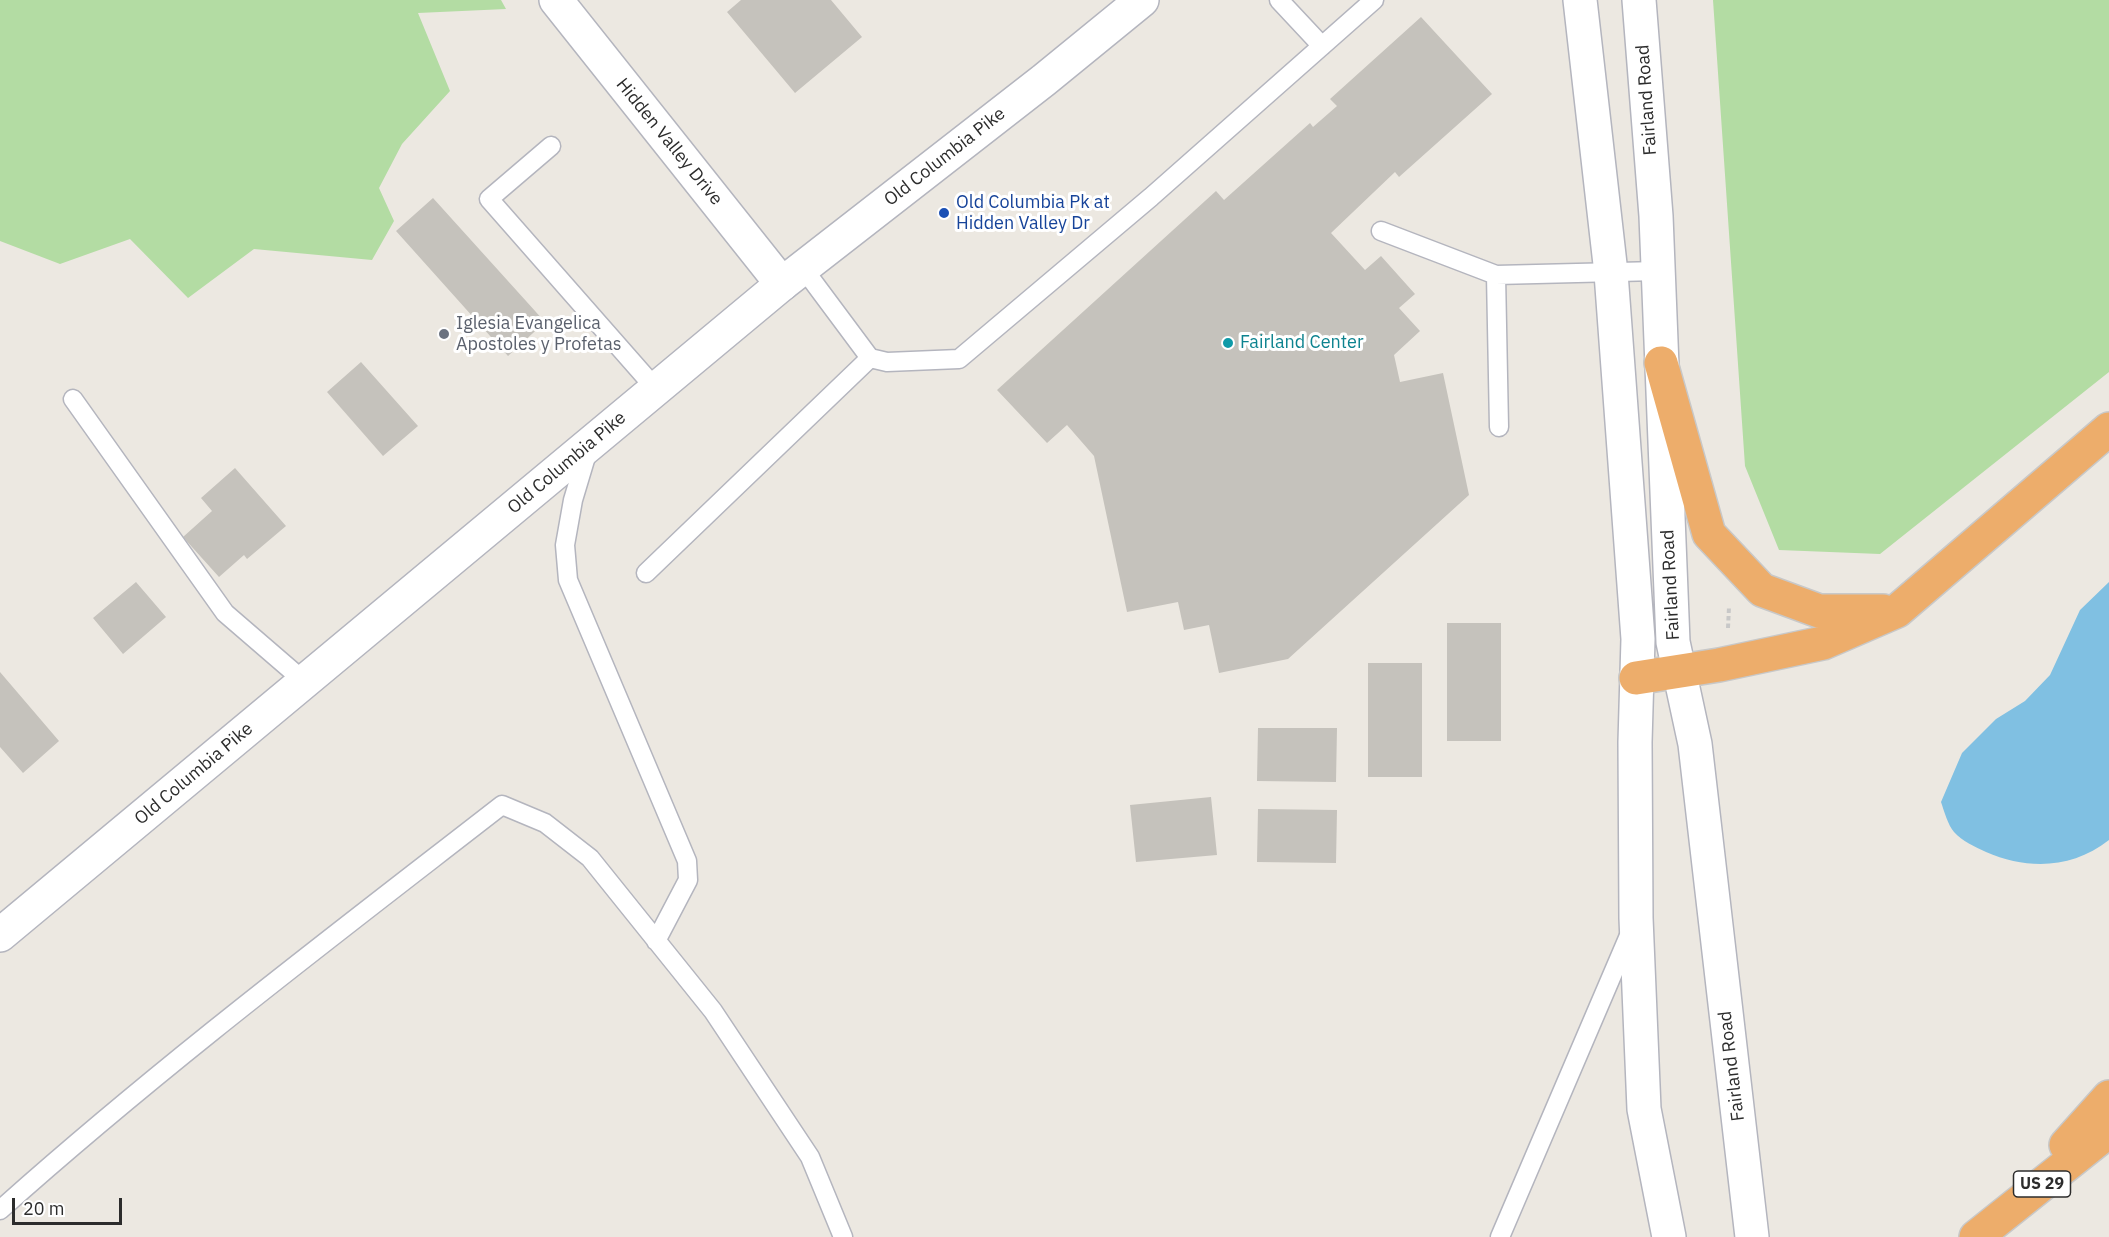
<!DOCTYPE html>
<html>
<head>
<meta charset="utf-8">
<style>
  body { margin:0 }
  #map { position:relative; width:2109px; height:1237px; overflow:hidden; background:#ece8e1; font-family:"IBM Plex Sans",sans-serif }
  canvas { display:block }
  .scale { position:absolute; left:12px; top:1198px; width:110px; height:27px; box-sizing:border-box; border:3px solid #2c2c2c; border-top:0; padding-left:8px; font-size:18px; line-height:21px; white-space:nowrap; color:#2c2c2c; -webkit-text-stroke:4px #fff; paint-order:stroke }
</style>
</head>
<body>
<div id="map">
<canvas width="2109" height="1237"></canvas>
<div class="scale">20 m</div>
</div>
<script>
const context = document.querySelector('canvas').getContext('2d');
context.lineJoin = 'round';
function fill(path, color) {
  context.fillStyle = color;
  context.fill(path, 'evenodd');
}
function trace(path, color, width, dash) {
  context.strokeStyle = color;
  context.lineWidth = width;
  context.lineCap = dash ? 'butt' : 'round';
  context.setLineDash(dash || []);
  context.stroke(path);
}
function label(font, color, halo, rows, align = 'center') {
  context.font = font + ' "IBM Plex Sans",sans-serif';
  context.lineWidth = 6;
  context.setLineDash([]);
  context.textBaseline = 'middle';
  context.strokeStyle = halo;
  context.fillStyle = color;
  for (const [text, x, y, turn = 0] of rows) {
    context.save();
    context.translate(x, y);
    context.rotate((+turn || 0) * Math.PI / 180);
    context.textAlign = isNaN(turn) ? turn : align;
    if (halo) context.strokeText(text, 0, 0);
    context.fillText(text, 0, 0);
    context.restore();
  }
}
fill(new Path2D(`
  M 0,0 L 501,0 L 506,9 L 418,13 L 450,91 L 402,144 L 379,188 L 394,221 L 372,260 L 254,249 L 188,298 L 130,239 L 60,264 L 0,241 Z
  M 1713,0 L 2109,0 L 2109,372 L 1880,554 L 1779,550 L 1745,466 Z`), '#b3dca3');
fill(new Path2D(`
  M 2109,582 L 2109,840 C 2072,869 2028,870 1986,852 C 1975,847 1962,841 1954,832 C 1948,825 1944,811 1941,802 L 1962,753 L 1996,719 L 2025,701 L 2050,675 L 2080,610 Z`), '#80c0e2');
fill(new Path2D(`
  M 741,0 L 831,0 L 862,37 L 795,93 L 727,12 Z
  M 1421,17 L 1492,94 L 1399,177 L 1395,172 L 1331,233 L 1365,270 L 1381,256 L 1415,294 L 1399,308 L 1420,331 L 1394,355 L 1400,382 L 1443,373 L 1469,495 L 1288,659 L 1219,673 L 1209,625 L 1184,630 L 1178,602 L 1127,612 L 1094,456 L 1067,425 L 1047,443 L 997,390 L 1216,191 L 1224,200 L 1310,123 L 1313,127 L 1337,106 L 1330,99 Z
  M 433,198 L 545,322 L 508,356 L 396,231 Z
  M 361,362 L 418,426 L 383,456 L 327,392 Z
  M 235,468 L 286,526 L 247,559 L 244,555 L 219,577 L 183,537 L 212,511 L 201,498 Z
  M 136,582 L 166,617 L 123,654 L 93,618 Z
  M 1447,623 L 1501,623 L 1501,741 L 1447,741 Z
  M 1368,663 L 1422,663 L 1422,777 L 1368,777 Z
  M 0,672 L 59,741 L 23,773 L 0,747 Z
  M 1258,728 L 1337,728 L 1336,782 L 1257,781 Z
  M 1211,797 L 1217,855 L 1136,862 L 1130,805 Z
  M 1258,809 L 1337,810 L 1336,863 L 1257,862 Z`), '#c5c2bc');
const lane = new Path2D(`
  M 1279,0 L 1322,46
  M 551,146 L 489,199 L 656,389
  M 1381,231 L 1496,275 L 1499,427
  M 1496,275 L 1658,271
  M 870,358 L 887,362 L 959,359 L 1151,197 L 1374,0
  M 73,399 L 225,613 L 305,682
  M 588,450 L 573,500 L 565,545 L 568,580 L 687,861 L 688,880 L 656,941
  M 646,573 L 870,358 L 803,268
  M 0,1210 C 160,1067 332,937 502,805 L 545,823 L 590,858 L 713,1011 L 810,1157 L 843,1237
  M 1500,1237 L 1631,931`);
const street = new Path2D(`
  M 556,0 L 782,284`);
const secondary = new Path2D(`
  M 1580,0 L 1611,273 L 1638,639 L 1635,742 L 1636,918 L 1644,1109 L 1669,1237
  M 1639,0 L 1656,216 L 1673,642 L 1695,744 L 1752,1237
  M 0,935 L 782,284 L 1044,80 L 1142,0`);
const highway = new Path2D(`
  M 1661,363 L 1709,534 L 1762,590 L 1819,611 L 1883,611
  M 1636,678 L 1719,665 L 1823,643 L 1897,611 L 2109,429
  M 2066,1145 L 2109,1097
  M 1976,1237 L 2109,1131`);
trace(lane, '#b4b5be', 21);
trace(street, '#b4b5be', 36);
trace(secondary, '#b4b5be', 36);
trace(highway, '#c8c8c8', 36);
trace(new Path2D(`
  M 1728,628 L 1729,607`), '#c8c8c8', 4, [4.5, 3]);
trace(lane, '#fff', 18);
trace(street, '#fff', 33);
trace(secondary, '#fff', 33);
trace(highway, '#edad6b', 33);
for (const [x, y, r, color] of [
  [944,213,6,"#1a4fb4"],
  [444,334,6,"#6b7280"],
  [1228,343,6,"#0f9aa8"]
]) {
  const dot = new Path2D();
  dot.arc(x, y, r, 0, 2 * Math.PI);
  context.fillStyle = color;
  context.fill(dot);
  trace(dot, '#fff', 2);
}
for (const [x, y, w] of [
  [2042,1184,57]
]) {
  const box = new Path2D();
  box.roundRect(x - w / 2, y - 13, w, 26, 4.5);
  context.fillStyle = '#fff';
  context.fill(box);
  trace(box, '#2c2c2c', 1.5);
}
label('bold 16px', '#2c2c2c', null, [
  ["US 29",2042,1184]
]);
label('18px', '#2c2c2c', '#fff', [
  ["Fairland Road",1647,100,-94],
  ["Hidden Valley Drive",669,142,51],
  ["Old Columbia Pike",945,157,-38],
  ["Old Columbia Pike",567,463,-40],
  ["Fairland Road",1671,585,-93],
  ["Old Columbia Pike",194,774,-40],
  ["Fairland Road",1732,1066,-97]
]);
label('18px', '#164399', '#fff', [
  ["Old Columbia Pk at",956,203],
  ["Hidden Valley Dr",956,224]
], 'left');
label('18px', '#5b616d', '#fff', [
  ["Iglesia Evangelica",456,324],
  ["Apostoles y Profetas",456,345]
], 'left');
label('18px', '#0d838f', '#fff', [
  ["Fairland Center",1240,343]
], 'left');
</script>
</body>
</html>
